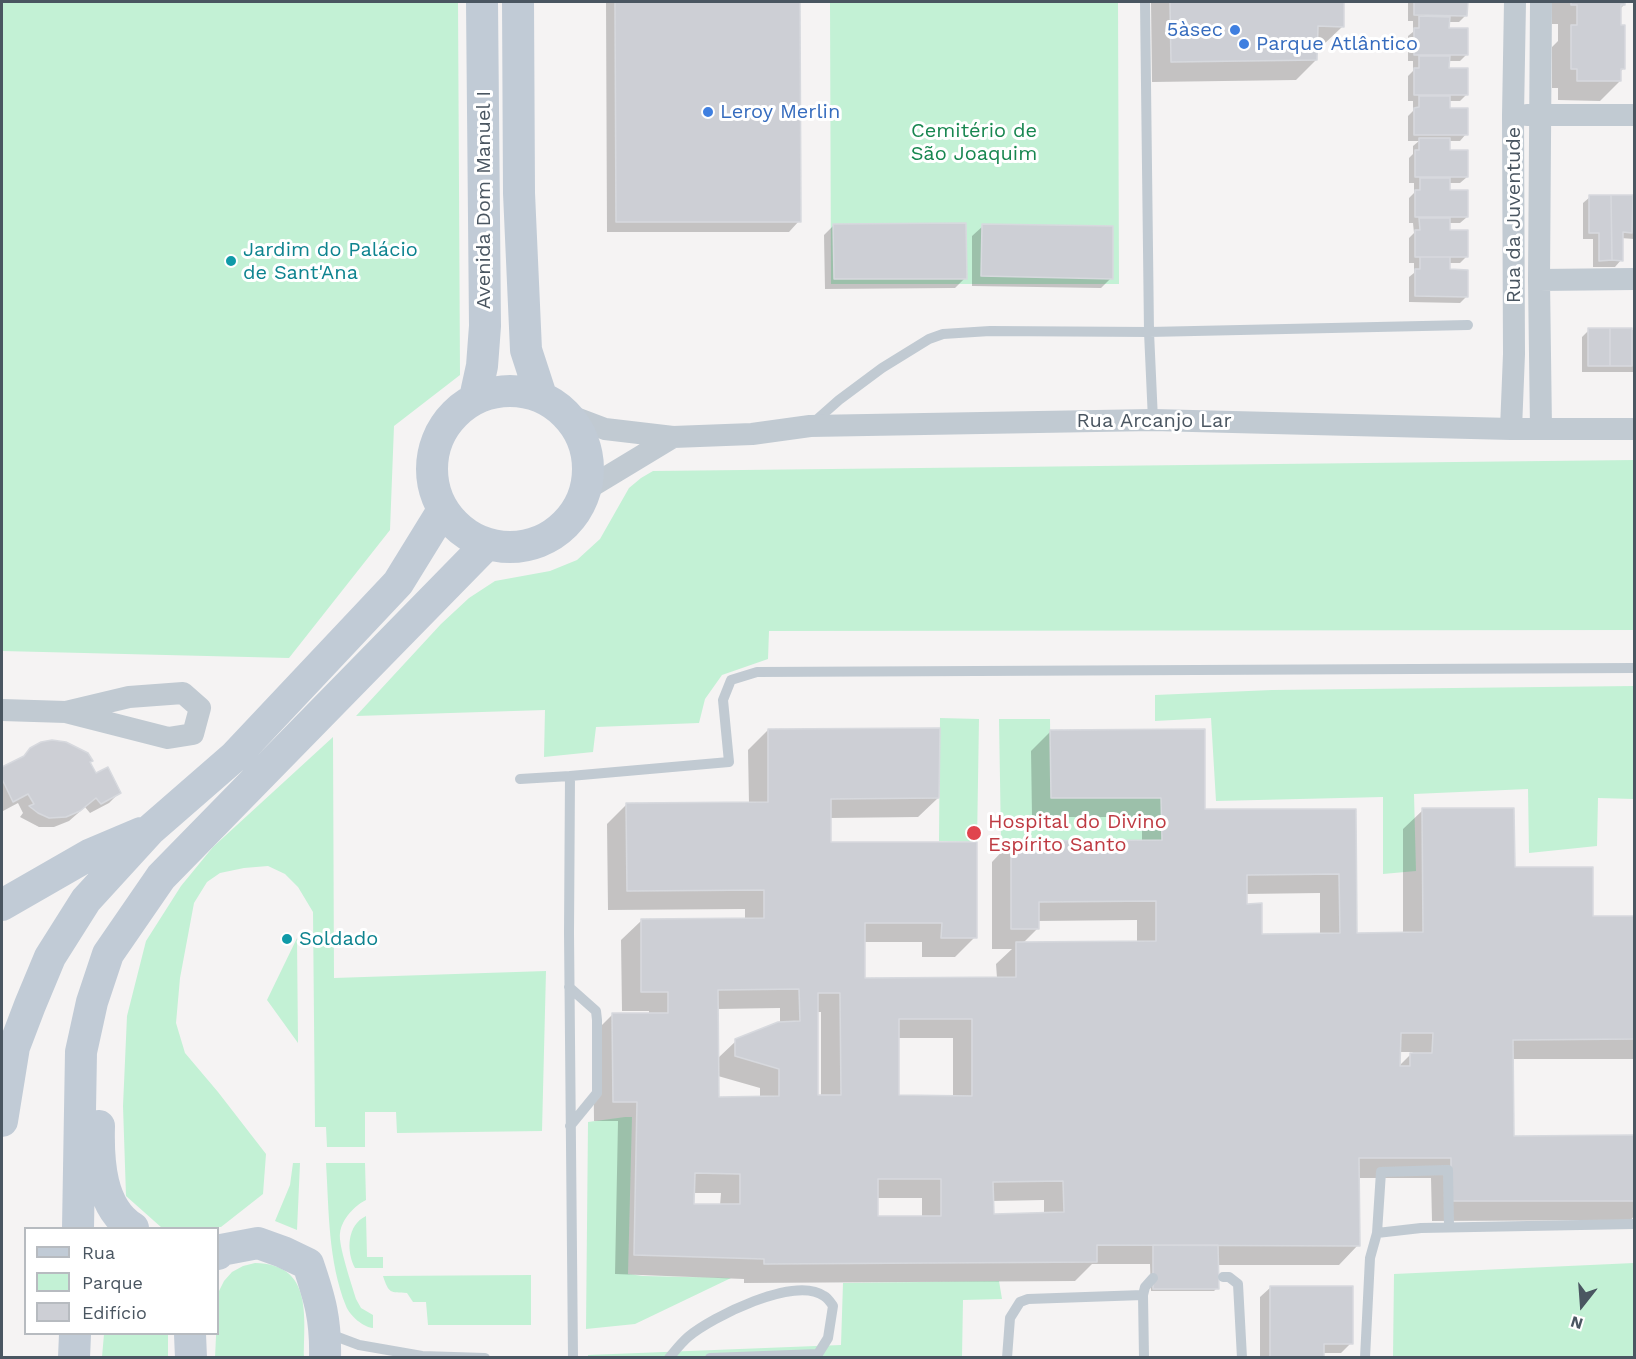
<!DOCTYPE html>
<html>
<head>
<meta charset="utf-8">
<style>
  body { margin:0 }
  #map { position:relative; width:1636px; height:1359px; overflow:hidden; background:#f5f3f3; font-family:"Work Sans",sans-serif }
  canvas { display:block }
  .frame { position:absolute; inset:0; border:3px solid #4a5661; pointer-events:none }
  .legend { position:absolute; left:24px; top:1227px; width:195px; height:108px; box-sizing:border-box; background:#fff; border:2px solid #b7bbc0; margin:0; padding:8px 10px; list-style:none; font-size:18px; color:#4a5661 }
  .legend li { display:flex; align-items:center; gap:12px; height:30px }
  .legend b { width:30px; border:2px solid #b7bbc0 }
  .north { position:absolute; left:1552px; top:1275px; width:60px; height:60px; -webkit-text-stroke:4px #fff; paint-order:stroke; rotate:197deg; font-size:16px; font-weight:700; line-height:24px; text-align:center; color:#4a5661 }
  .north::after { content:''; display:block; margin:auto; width:21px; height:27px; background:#4a5661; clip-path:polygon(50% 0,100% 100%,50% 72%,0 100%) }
</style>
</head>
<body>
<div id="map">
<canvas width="1636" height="1359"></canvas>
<div class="frame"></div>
<ul class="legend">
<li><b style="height:8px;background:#c1cbd6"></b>Rua</li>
<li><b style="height:16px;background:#c3f1d5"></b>Parque</li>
<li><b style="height:16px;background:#cdcfd5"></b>Edifício</li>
</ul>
<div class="north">N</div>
</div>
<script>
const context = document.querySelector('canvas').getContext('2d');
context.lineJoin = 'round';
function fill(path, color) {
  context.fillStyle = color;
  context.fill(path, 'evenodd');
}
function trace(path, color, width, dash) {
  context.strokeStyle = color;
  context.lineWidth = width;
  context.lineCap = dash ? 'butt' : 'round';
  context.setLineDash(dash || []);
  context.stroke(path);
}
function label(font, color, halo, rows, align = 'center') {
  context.font = font + ' "Work Sans",sans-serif';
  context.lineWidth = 6;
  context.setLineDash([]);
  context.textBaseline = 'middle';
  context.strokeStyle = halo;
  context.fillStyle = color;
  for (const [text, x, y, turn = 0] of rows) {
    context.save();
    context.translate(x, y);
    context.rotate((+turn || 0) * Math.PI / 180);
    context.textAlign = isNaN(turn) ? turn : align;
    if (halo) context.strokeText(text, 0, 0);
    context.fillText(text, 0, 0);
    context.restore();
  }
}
fill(new Path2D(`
  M 2,2 L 458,2 L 460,375 L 394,426 L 390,530 L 289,658 L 2,651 Z
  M 830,2 L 1118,2 L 1119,284 L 831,284 Z
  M 1634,460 L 1634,630 L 769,631 L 768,659 L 722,675 L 705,699 L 699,723 L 596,727 L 593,752 L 544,757 L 545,710 L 356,716 L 441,624 L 469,598 L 495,581 L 550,571 L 577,560 L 600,539 L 629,488 L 641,478 L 653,471 Z
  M 1634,686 L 1634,799 L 1598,798 L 1597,846 L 1529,853 L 1528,789 L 1414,794 L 1416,871 L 1383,874 L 1383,797 L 1216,801 L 1211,718 L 1155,721 L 1155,695 L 1272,690 Z
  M 940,718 L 979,719 L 977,842 L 939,841 Z
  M 999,719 L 1050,719 L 1051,798 L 1161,798 L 1162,840 L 1001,841 Z
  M 333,737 L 334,978 L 546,971 L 542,1131 L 397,1133 L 396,1112 L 365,1112 L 365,1147 L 327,1147 L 326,1127 L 315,1127 L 313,912 L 298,887 L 285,874 L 268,866 L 244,868 L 220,873 L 207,882 L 194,903 L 180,978 L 176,1023 L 185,1053 L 218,1092 L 266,1154 L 263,1194 L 221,1227 L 162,1228 L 126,1196 L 123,1106 L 127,1016 L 146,941 L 181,886 L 213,847 Z
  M 297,938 L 298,1043 L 267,1000 Z
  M 625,1117 L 632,1117 L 628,1274 L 643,1276 L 731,1278 L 635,1324 L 586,1329 L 588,1122 Z
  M 293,1163 L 300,1163 L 297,1230 L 275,1221 L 290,1185 Z
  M 326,1163 L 365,1163 L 366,1200 C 354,1206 342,1219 340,1233 C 338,1245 352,1285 356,1299 L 361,1308 L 373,1315 L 373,1328 C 363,1327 350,1316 346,1306 C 328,1261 329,1210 326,1163 Z
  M 366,1216 L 367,1257 L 383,1257 L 383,1268 L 355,1268 C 346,1251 347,1225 366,1216 Z
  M 255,1263 C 313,1264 304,1316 304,1357 L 215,1358 L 218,1293 L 224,1281 L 232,1272 L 243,1266 Z
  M 1634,1263 L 1634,1357 L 1393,1357 L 1394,1274 Z
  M 531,1275 L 531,1325 L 428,1325 L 426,1302 L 413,1302 L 407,1293 C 390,1292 389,1294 383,1276 Z
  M 999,1281 L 1002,1299 L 963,1300 L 962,1357 L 588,1358 L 588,1355 L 841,1345 L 843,1283 Z
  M 104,1334 L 168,1334 L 168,1357 L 102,1357 Z`), '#c3f1d5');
fill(new Path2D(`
  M 606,2 L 798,2 L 799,221 L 789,232 L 607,232 Z
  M 1151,2 L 1343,2 L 1342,27 L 1322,46 L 1316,46 L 1316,60 L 1296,80 L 1152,82 Z
  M 1408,2 L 1466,2 L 1466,15 L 1459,22 L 1448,22 L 1448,30 L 1466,55 L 1460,61 L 1448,61 L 1448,69 L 1466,95 L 1460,101 L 1448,101 L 1448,109 L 1466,134 L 1460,141 L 1449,141 L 1448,152 L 1467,177 L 1460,183 L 1449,183 L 1449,191 L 1467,217 L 1460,223 L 1449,223 L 1448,231 L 1467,256 L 1460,263 L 1449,263 L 1449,271 L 1467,296 L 1460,303 L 1409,302 L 1409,277 L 1414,273 L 1414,263 L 1409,263 L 1409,238 L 1414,233 L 1413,223 L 1409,223 L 1409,198 L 1414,193 L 1414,183 L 1409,183 L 1409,158 L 1413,154 L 1413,146 L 1419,141 L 1408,141 L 1408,116 L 1413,111 L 1413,101 L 1408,101 L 1408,76 L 1413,71 L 1413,61 L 1408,61 L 1408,36 L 1413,32 L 1413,21 L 1408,21 Z
  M 1552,2 L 1624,2 L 1624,5 L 1620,9 L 1624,68 L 1620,72 L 1620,81 L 1600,101 L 1558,100 L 1558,88 L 1552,88 L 1552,47 L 1558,41 L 1558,24 L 1552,24 Z
  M 1590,197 L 1634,197 L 1634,239 L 1621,238 L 1621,260 L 1615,267 L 1593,267 L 1593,239 L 1583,239 L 1583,203 Z
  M 834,225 L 965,278 L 955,288 L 825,289 L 824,235 Z
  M 983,226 L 1111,278 L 1101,288 L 972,286 L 972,236 Z
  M 1589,330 L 1634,330 L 1634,372 L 1582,372 L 1582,337 Z
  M 768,730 L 938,798 L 918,817 L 830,818 L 830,843 L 975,937 L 955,957 L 922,957 L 922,942 L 864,942 L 864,979 L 997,978 L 996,964 L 1012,949 L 992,949 L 992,862 L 1011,842 L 1142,842 L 1142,817 L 1032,817 L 1031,751 L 1051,731 L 1204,811 L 1355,810 L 1356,934 L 1403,934 L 1403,829 L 1423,810 L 1592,918 L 1634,918 L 1634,1059 L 1511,1059 L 1512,1137 L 1634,1137 L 1634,1216 L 1631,1220 L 1432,1221 L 1431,1178 L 1358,1178 L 1358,1245 L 1339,1265 L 1217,1265 L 1217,1288 L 1214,1291 L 1151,1291 L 1150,1264 L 1092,1264 L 1075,1281 L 744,1283 L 744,1279 L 615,1274 L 618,1121 L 594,1121 L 593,1034 L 613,1014 L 649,1014 L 649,1011 L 622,1011 L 621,940 L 641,921 L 745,920 L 745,909 L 608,910 L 607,824 L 627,804 L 749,804 L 748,750 ZM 1320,893 L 1320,935 L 1261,936 L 1246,905 L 1245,894 ZM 1137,920 L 1137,943 L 1022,944 L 1037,929 L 1037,921 ZM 780,1008 L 780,1023 L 736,1041 L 717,1059 L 717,1009 ZM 816,1012 L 821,1012 L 821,1096 L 816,1096 ZM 898,1038 L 953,1038 L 953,1097 L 898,1097 ZM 1399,1052 L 1413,1052 L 1399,1066 ZM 718,1076 L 760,1088 L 760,1098 L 718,1099 ZM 693,1193 L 721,1193 L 720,1206 L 693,1206 ZM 877,1198 L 922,1198 L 922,1217 L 877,1218 ZM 1044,1200 L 1044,1214 L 992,1215 L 992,1201 Z
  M 21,759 L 89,763 L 95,775 L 119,793 L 109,803 L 90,813 L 85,807 L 69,821 L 54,827 L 39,827 L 20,817 L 23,813 L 18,803 L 3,811 L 2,809 L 2,769 Z
  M 1271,1287 L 1351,1343 L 1341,1353 L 1322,1353 L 1322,1358 L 1260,1358 L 1260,1297 Z`), '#0003');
const building = new Path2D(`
  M 615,2 L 800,2 L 801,222 L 616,222 Z
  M 1170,2 L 1344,2 L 1344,27 L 1318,26 L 1317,60 L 1171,62 Z
  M 1414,2 L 1468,2 L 1467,16 L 1414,15 Z
  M 1571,2 L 1625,2 L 1625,5 L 1621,5 L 1621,25 L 1625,25 L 1625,69 L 1621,69 L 1621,81 L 1577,81 L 1577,69 L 1571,69 L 1571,25 L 1577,25 L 1577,5 L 1571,5 Z
  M 1419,16 L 1450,17 L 1449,28 L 1468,28 L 1468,55 L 1414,55 L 1414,28 L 1419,28 Z
  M 1419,56 L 1450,56 L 1449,68 L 1468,68 L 1468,95 L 1414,95 L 1414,68 L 1419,68 Z
  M 1419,96 L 1450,96 L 1450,108 L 1468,108 L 1468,135 L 1414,135 L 1414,108 L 1419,107 Z
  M 1419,138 L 1450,138 L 1450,150 L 1468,150 L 1468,177 L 1415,177 L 1415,150 L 1419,150 Z
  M 1420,178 L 1450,178 L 1450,190 L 1468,190 L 1468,217 L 1415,217 L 1415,190 L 1420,190 Z
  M 1589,195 L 1611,195 L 1612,260 L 1599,261 L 1599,233 L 1589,233 Z
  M 1611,195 L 1633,195 L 1632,233 L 1623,232 L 1623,261 L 1612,260 Z
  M 1419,218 L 1450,218 L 1450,230 L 1468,230 L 1468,257 L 1415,257 L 1415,230 L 1420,230 Z
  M 966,223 L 967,279 L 834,279 L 833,224 Z
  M 982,224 L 1113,226 L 1113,279 L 981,276 Z
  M 1420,257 L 1450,257 L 1450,269 L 1468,270 L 1468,297 L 1415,296 L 1415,269 L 1420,269 Z
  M 1588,328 L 1610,328 L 1610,366 L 1588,366 Z
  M 1610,328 L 1632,328 L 1632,366 L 1610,366 Z
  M 940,728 L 939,798 L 831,799 L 831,842 L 977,842 L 977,938 L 941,938 L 942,923 L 865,923 L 865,978 L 1016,977 L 1016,942 L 1156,941 L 1156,901 L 1039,902 L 1039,929 L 1011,929 L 1011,841 L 1162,840 L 1161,798 L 1051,798 L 1050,730 L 1205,729 L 1205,809 L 1356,809 L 1357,933 L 1423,932 L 1422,808 L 1514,808 L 1515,867 L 1593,867 L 1593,916 L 1634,916 L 1634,1039 L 1513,1040 L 1514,1136 L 1634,1135 L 1634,1201 L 1451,1201 L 1451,1158 L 1359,1158 L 1360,1246 L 1097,1245 L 1097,1262 L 764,1264 L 764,1259 L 634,1255 L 637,1102 L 613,1102 L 612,1013 L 668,1013 L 668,992 L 641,992 L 641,919 L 764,918 L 764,890 L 627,891 L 626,803 L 768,802 L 768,729 ZM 1339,874 L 1340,933 L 1262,934 L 1262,903 L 1247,904 L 1247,875 ZM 799,989 L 800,1021 L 778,1022 L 735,1039 L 735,1056 L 779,1069 L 779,1096 L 719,1097 L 718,990 ZM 818,993 L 840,993 L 841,1095 L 818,1095 ZM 899,1019 L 972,1019 L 972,1096 L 899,1095 ZM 1401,1033 L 1433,1033 L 1432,1053 L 1410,1053 L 1410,1066 L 1400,1066 ZM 695,1173 L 740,1174 L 740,1204 L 694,1204 ZM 878,1179 L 941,1179 L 941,1216 L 878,1216 ZM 1063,1181 L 1064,1212 L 994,1214 L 993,1182 Z
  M 52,740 L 66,742 L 88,753 L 93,761 L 90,762 L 96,773 L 108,767 L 121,793 L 101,804 L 96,798 L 80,811 L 66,817 L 49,818 L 38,813 L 29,806 L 34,804 L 28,794 L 13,802 L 2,779 L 2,767 L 24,756 L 30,748 L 41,742 Z
  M 1153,1245 L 1218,1245 L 1219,1289 L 1153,1289 Z
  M 1270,1286 L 1353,1286 L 1353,1344 L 1324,1344 L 1324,1358 L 1270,1358 Z`);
fill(building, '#cdcfd5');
trace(building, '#d7d9de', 1.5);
trace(new Path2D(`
  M 1145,2 L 1149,332 L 1153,420
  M 813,423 L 839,400 L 882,368 L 929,339 L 943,334 L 990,331 L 1149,332 L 1468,325
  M 520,779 L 570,776
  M 569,987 L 596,1011 L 597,1020 L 597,1093 L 570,1126
  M 1377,1233 L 1381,1172 L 1448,1170 L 1449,1227
  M 1223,1277 L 1229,1277 L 1238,1284 L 1242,1358
  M 327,1333 L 359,1345 L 422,1356 L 485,1358
  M 573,1358 L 569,933 L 570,776 L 729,762 L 723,700 L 731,680 L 757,672 L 1634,668
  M 669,1358 C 675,1351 681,1343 688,1337 C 712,1317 795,1275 824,1296 C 828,1298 831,1303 833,1306 L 828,1338 L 818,1354 L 710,1358
  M 1007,1358 L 1010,1318 L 1020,1302 L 1028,1299 L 1143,1295
  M 1144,1358 L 1143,1295 L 1145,1287 L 1153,1278
  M 1365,1358 L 1370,1258 L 1377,1233 L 1421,1228 L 1634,1224`), '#c1cad2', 10);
trace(new Path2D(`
  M 1527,115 L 1634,115
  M 1539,280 L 1634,279
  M 568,415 L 605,429 L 673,437 L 752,434 L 810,426 L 1153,420 L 1511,429 L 1634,429
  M 1511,429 L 1514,354 L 1513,115 L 1515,2
  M 1541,429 L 1539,280 L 1541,2
  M 587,489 L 673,437
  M 2,710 L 66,712 L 168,738 L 193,734 L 200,708 L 183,693 L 129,697 L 66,712`), '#c1cad2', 22);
trace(new Path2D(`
  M 518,2 L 519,193 L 526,350 L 541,396
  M432 469a78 78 0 1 1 156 0a78 78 0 1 1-156 0Z
  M 475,398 L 482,366 L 485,326 L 482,2
  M 2,905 L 89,855 L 141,833
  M 2,1121 L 14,1047 L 30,1005 L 50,957 L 86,900 L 150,830 L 235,756 L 398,583 L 443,510
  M 99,1126 C 98,1160 100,1208 133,1228
  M 78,1228 L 81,1052 L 92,1002 L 108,954 L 161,877 L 487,544
  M 218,1254 L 221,1250 L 258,1243 L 283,1252 L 308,1264 C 320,1299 326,1320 325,1358
  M 190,1334 L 191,1358
  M 74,1358 L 75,1334`), '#c1cbd6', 32);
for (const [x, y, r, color] of [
  [1235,30,6,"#3f7fe0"],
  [1244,44,6,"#3f7fe0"],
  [708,112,6,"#3f7fe0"],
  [231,261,6,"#0f9aa8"],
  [974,833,8,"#e0444e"],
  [287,939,6,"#0f9aa8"]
]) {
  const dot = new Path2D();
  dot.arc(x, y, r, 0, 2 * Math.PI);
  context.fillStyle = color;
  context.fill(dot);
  trace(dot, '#fff', 2);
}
label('20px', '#366cbe', '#fff', [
  ["5àsec",1223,30,"right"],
  ["Parque Atlântico",1256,44],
  ["Leroy Merlin",720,112]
], 'left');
label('20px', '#17864f', '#fff', [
  ["Cemitério de",974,131],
  ["São Joaquim",974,154]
]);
label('20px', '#4a5661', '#fff', [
  ["Avenida Dom Manuel I",484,200,-90],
  ["Rua da Juventude",1514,215,-90],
  ["Rua Arcanjo Lar",1154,421]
]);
label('20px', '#0d838f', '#fff', [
  ["Jardim do Palácio",243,250],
  ["de Sant'Ana",243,273],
  ["Soldado",299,939]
], 'left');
label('20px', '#be3a42', '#fff', [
  ["Hospital do Divino",988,822],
  ["Espírito Santo",988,845]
], 'left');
</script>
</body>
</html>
